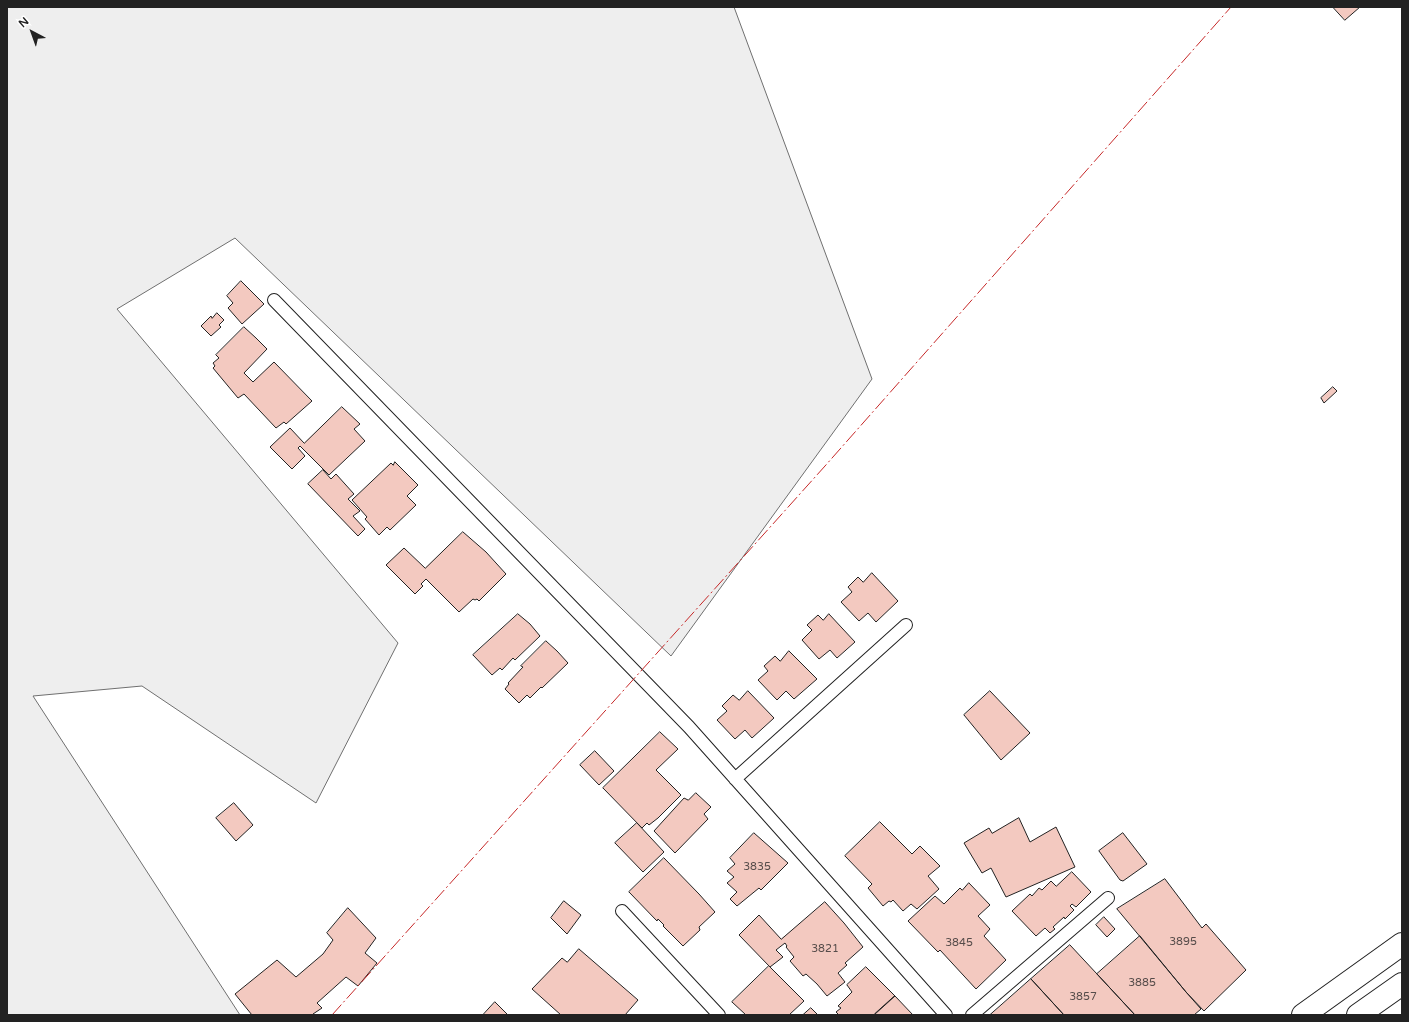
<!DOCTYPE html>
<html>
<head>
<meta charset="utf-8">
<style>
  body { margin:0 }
  #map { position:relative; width:1409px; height:1022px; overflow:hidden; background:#fff; font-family:"Varela Round",sans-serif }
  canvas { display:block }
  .frame { position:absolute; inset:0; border:8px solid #222; pointer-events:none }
  .north { position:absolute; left:12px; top:12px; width:40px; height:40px; -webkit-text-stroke:3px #fff; paint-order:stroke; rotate:319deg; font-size:11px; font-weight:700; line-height:16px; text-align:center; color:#222 }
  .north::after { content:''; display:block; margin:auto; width:14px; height:18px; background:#222; clip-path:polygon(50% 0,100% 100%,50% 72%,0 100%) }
</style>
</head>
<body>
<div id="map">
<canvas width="1409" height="1022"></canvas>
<div class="frame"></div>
<div class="north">N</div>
</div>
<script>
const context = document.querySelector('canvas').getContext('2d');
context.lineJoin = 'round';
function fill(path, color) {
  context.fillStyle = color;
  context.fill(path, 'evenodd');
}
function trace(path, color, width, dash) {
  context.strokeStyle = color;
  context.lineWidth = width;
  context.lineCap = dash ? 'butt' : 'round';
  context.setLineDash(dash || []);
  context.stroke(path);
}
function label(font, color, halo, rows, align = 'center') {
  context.font = font + ' "Varela Round",sans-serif';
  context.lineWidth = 3;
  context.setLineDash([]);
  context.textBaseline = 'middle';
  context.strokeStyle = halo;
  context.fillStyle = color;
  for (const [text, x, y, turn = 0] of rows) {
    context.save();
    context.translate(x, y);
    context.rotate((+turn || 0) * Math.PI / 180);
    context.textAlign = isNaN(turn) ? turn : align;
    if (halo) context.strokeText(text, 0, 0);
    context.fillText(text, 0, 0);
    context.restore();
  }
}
const green = new Path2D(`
  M 7,7 L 734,7 L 872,379 L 671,656 L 235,238 L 117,309 L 398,643 L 316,803 L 142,686 L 33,696 L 240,1015 L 7,1015 Z`);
fill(green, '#eee');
trace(green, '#6f6f6f', 1);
const building = new Path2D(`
  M 1333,7 L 1360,7 L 1345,20 Z
  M 241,281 L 264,304 L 242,324 L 228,308 L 233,303 L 227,296 Z
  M 217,313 L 224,320 L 219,325 L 221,327 L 211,336 L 201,326 L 211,316 L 212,318 Z
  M 244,327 L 256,338 L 267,349 L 244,373 L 253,382 L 274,362 L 312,401 L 286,424 L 284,422 L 276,428 L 244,394 L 238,398 L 213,368 L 215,366 L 213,363 L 219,358 L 216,355 Z
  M 1333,387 L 1337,391 L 1324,403 L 1321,398 Z
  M 342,407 L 360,424 L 354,429 L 365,441 L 329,475 L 300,446 L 298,448 L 305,456 L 292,469 L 270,447 L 290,428 L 304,443 Z
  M 395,462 L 418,485 L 407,496 L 416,505 L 390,530 L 387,527 L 379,535 L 365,519 L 367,517 L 352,500 L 391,463 L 393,465 Z
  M 323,470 L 331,479 L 336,474 L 354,494 L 348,499 L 360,511 L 353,516 L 365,529 L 358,536 L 308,484 Z
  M 463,532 L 486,552 L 506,574 L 479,601 L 477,599 L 475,600 L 473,599 L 459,612 L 426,579 L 421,584 L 423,586 L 415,594 L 386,565 L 404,548 L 425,568 Z
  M 872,573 L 898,601 L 876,622 L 868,613 L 859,621 L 841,602 L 852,592 L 848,587 L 858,577 L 863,582 Z
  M 518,614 L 530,624 L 540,636 L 515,660 L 513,658 L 502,670 L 500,668 L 492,675 L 473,655 Z
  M 829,614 L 855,642 L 837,658 L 830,650 L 819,659 L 802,640 L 812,630 L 807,625 L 818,615 L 823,620 Z
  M 546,641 L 557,651 L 568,663 L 542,688 L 541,687 L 530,698 L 527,695 L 519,703 L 505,689 L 509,684 L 508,683 L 523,667 L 521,666 Z
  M 789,651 L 817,679 L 794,699 L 786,691 L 777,700 L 758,680 L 768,671 L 764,666 L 775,656 L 780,661 Z
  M 748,691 L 774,718 L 752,738 L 745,730 L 735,739 L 717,720 L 727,711 L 722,706 L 733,695 L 739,700 Z
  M 990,691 L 1030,733 L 1001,760 L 964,715 Z
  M 660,732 L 678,749 L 656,770 L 681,795 L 658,818 L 649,825 L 647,823 L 642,828 L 603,788 Z
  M 595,751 L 614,771 L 599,785 L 580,765 Z
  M 696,793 L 711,807 L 704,814 L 708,819 L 675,853 L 654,831 L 684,798 L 688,800 Z
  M 234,803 L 253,825 L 236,841 L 216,818 Z
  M 1019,818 L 1030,842 L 1056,827 L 1075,867 L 1006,897 L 991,868 L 982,873 L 964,843 L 989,828 L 992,833 Z
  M 880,822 L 912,854 L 920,846 L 940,866 L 928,876 L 939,889 L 917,909 L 911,904 L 903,911 L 893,900 L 891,902 L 889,901 L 883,906 L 868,888 L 872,884 L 845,856 Z
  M 637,823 L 664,852 L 643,872 L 615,843 Z
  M 754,833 L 788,863 L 761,890 L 759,888 L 737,906 L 730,899 L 737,892 L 727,883 L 734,877 L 727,871 L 735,864 L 730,858 Z
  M 1123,833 L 1147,864 L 1123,881 L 1120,880 L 1099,851 Z
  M 664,858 L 699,894 L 715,912 L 699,927 L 700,930 L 683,946 L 663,926 L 664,925 L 658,919 L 657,921 L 629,892 Z
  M 1072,872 L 1091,892 L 1076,907 L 1072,904 L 1070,906 L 1074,910 L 1065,919 L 1064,917 L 1053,927 L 1055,929 L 1050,933 L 1045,928 L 1036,936 L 1012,911 L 1030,894 L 1032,896 L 1039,888 L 1042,890 L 1051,881 L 1056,886 Z
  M 1165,879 L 1202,928 L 1206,924 L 1246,970 L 1204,1011 L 1186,992 L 1117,909 Z
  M 969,883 L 990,905 L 978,916 L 990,929 L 984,936 L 1006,960 L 976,989 L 940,950 L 938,952 L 908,921 L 935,896 L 944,904 L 960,888 L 962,890 Z
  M 564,901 L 581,915 L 567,934 L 551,918 Z
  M 825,902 L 844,923 L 863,947 L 845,963 L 847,965 L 838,973 L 845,982 L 827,996 L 817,984 L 806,974 L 803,976 L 790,961 L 794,957 L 786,947 L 787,946 L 785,943 L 776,950 L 783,957 L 770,967 L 739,935 L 759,915 L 781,939 Z
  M 348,908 L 376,938 L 365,953 L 377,963 L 358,986 L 346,977 L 317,1003 L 322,1008 L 313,1014 L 314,1015 L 252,1015 L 235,994 L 277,960 L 296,977 L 323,954 L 333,940 L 327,933 Z
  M 1104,917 L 1115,929 L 1107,937 L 1096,925 Z
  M 1140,936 L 1186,992 L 1201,1009 L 1194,1015 L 1135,1015 L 1097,974 Z
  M 1070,945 L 1097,974 L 1135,1015 L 1064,1015 L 1031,979 Z
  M 579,949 L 638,1000 L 625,1015 L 561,1015 L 532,989 L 562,958 L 567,962 Z
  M 769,966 L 804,1001 L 789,1015 L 746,1015 L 732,1002 Z
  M 866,967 L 895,996 L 874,1015 L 839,1015 L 836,1012 L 841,1008 L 838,1006 L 852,992 L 847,985 Z
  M 1031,979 L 1064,1015 L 990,1015 Z
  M 895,996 L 913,1015 L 876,1015 L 875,1014 Z
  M 495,1002 L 508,1015 L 483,1015 Z
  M 811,1008 L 818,1015 L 803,1015 Z`);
fill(building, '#f3c9c0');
trace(building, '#222', 1);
const service = new Path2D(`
  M 274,300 L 689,727 L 946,1015
  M 735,779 L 906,625
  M 622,911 L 719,1015
  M 972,1015 L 1108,898`);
const trunk = new Path2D(`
  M 1303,1015 L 1402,944
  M 1358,1015 L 1402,984`);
trace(service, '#222', 14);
trace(trunk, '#222', 24);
trace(service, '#fff', 12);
trace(trunk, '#fff', 22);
trace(new Path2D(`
  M 332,1015 L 825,466 L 1231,7`), '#c62828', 1, [14, 3, 2, 3]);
label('11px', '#564c4a', null, [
  ["3835",757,867],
  ["3895",1183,942],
  ["3845",959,943],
  ["3821",825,949],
  ["3885",1142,983],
  ["3857",1083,997]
]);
</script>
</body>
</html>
